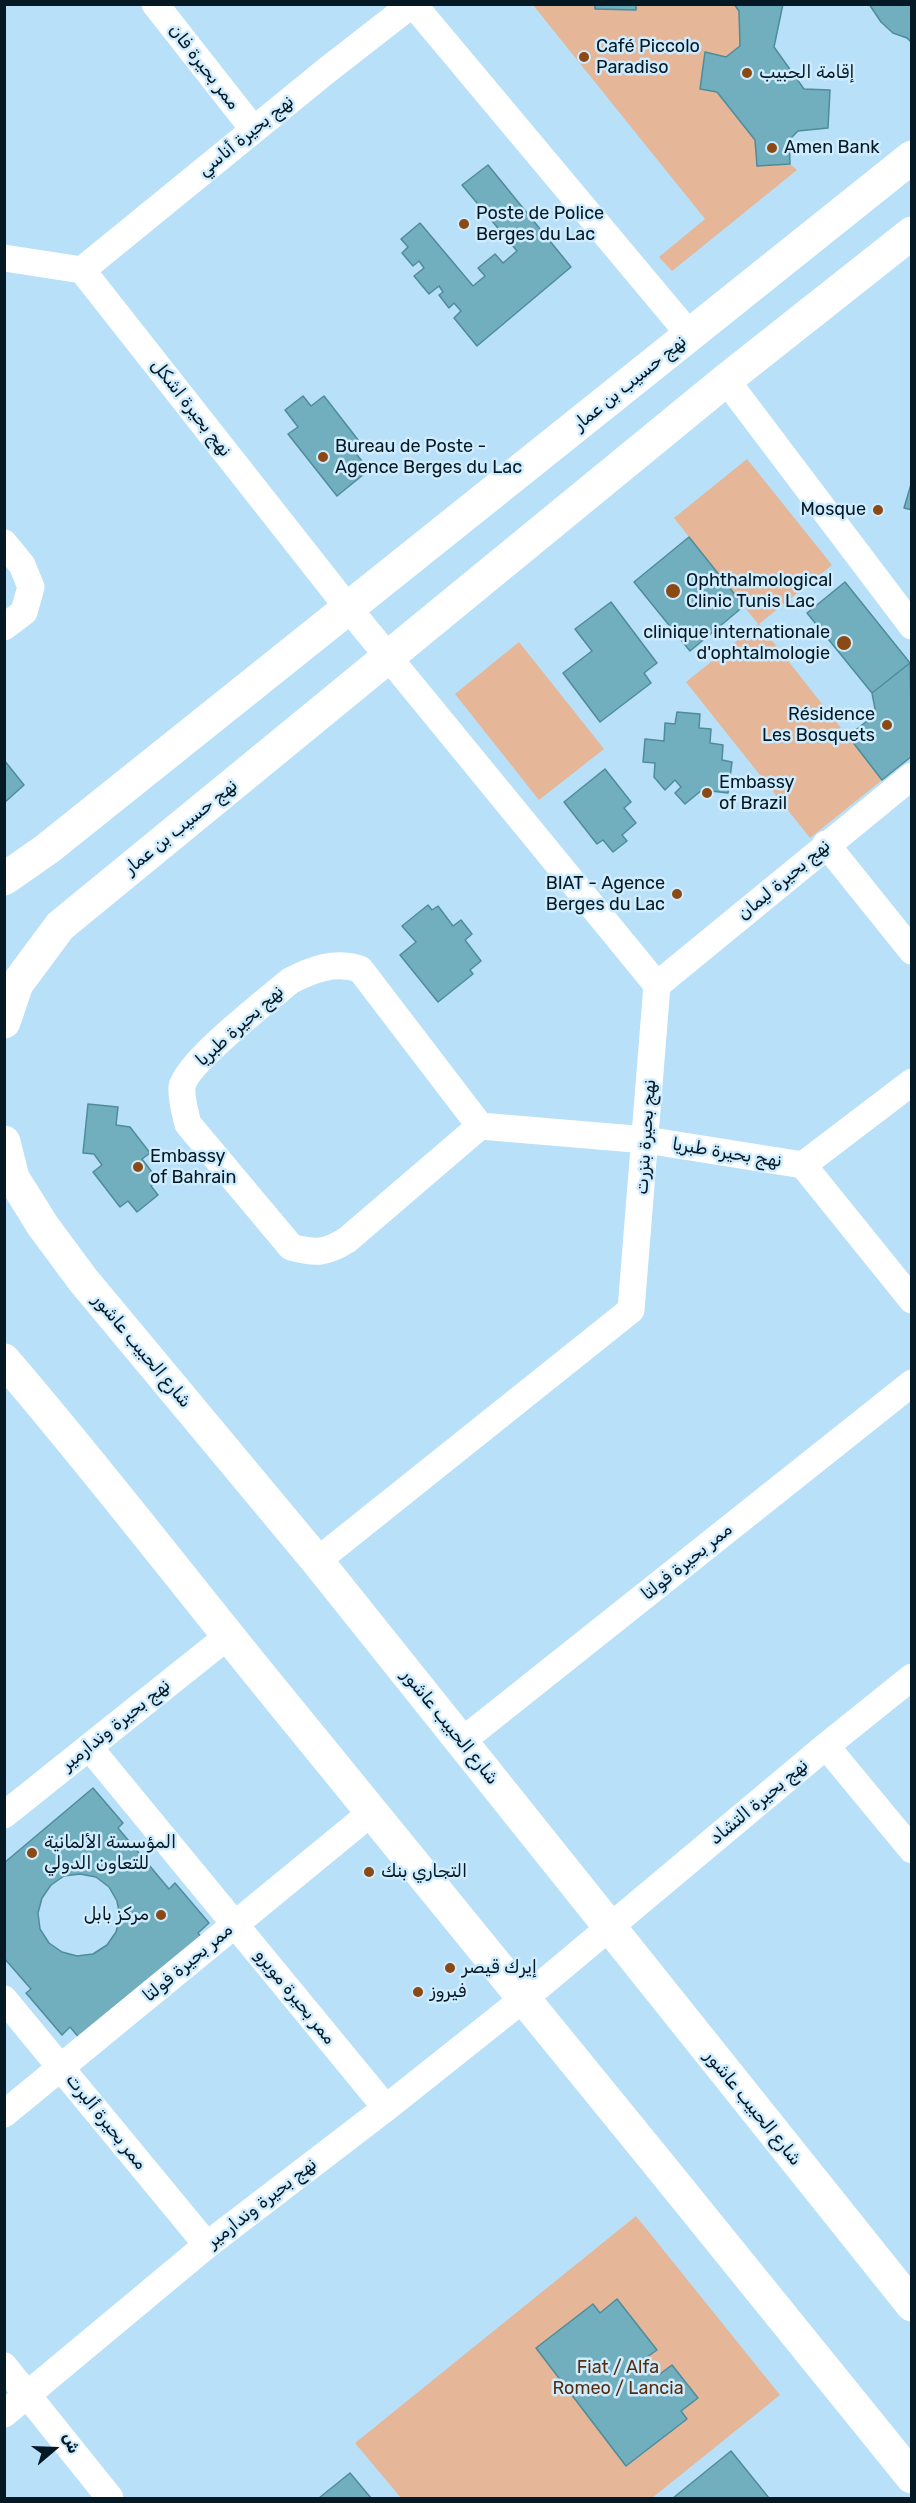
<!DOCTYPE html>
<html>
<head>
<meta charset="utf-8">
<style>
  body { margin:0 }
  #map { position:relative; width:916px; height:2503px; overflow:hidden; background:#b8e0f9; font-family:Rubik,"Noto Sans Arabic",sans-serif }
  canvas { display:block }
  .frame { position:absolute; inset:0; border:6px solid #051924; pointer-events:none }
  .north { position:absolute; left:24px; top:2419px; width:60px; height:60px; -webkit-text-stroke:4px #ceecfe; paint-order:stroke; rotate:71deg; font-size:16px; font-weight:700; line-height:24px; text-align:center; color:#051924 }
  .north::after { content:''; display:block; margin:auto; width:21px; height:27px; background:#051924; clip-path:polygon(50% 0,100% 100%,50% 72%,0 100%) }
</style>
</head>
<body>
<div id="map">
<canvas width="916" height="2503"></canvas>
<div class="frame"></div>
<div class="north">ش</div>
</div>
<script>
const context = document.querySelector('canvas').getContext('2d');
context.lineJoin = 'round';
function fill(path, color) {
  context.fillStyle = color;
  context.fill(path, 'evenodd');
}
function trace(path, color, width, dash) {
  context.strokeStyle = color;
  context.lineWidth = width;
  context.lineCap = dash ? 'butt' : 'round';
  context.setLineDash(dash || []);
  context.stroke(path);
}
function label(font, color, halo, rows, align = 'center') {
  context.font = font + ' Rubik,"Noto Sans Arabic",sans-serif';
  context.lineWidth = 5;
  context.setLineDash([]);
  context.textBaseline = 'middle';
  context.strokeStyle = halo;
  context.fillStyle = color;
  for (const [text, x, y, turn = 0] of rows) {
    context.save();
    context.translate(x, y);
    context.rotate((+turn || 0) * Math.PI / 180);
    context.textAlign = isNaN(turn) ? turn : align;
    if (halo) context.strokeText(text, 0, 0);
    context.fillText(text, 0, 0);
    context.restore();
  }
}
fill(new Path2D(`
  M 595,4 L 595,9 L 635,10 L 636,5 L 734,5 L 739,11 L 740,46 L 726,57 L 705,52 L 700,89 L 717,92 L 755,140 L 757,166 L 790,164 L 797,170 L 672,271 L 659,257 L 705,219 L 533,5 Z
  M 747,459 L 832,565 L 759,624 L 882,780 L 810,838 L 686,682 L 758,624 L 674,518 Z
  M 519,642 L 604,749 L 539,800 L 455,694 Z
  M 636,2216 L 780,2395 L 652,2498 L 401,2498 L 355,2443 Z`), '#e5b697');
const building = new Path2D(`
  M 595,4 L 636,4 L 636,10 L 595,9 Z
  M 734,4 L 783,4 L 774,47 L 804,89 L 830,90 L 828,128 L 798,131 L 789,140 L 790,164 L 757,166 L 755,140 L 717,92 L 700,89 L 705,52 L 726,57 L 740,46 L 739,11 Z
  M 869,4 L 912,4 L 912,43 L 907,38 L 893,33 L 881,22 Z
  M 488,165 L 571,267 L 477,346 L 454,318 L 461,311 L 454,303 L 449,308 L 439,295 L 443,292 L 439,286 L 429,294 L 414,276 L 424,268 L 419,261 L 413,266 L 402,253 L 408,247 L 401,239 L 420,223 L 473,286 L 485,276 L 478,268 L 495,254 L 503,263 L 517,251 L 462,185 Z
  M 303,396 L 311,406 L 324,396 L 362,445 L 354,451 L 369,470 L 337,496 L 288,434 L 298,427 L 285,410 Z
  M 912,481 L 912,510 L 904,508 Z
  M 689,537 L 744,606 L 690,651 L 634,582 Z
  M 845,582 L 910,663 L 872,693 L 807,613 Z
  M 611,602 L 657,663 L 644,673 L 651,683 L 600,722 L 563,673 L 592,651 L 575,629 Z
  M 910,663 L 912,756 L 882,780 L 848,736 L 876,714 L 872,693 Z
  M 677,712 L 700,714 L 699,728 L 711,729 L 710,743 L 723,745 L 722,760 L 732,762 L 728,793 L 702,790 L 685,804 L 675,793 L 681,787 L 675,780 L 665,790 L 654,777 L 655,763 L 643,762 L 645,739 L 664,741 L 665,723 L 675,724 Z
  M 4,760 L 24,785 L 4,803 Z
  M 605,769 L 631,802 L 624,808 L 636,823 L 622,835 L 627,841 L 613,852 L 603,840 L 597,844 L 564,802 Z
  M 428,905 L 432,910 L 438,906 L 453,926 L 461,920 L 472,934 L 465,940 L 481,961 L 470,970 L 473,974 L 438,1002 L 400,955 L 416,942 L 402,926 Z
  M 88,1104 L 118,1107 L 116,1125 L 130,1127 L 150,1153 L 142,1159 L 158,1180 L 151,1186 L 158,1195 L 137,1212 L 128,1201 L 120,1207 L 93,1172 L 102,1165 L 94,1154 L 83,1153 Z
  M 93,1788 L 123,1823 L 118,1828 L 169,1889 L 175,1883 L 209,1923 L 198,1933 L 201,1937 L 81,2040 L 70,2027 L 62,2035 L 26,1993 L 31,1989 L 4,1958 L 4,1863 ZM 80,1874 L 96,1877 L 109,1887 L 117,1901 L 120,1916 L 116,1932 L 107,1945 L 93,1954 L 77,1956 L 62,1952 L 49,1943 L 40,1929 L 38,1913 L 42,1898 L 51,1885 L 64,1876 Z
  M 617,2299 L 657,2350 L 647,2357 L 660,2374 L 672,2365 L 698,2398 L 681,2411 L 687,2419 L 626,2466 L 536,2348 L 593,2304 L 600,2313 Z
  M 731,2451 L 769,2498 L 673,2498 Z
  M 350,2473 L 371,2498 L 319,2498 Z`);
fill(building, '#71afbe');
trace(building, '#4e8c9b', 1.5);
trace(new Path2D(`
  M 155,4 L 254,130
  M 413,4 L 690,335
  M 4,258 L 82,270 L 349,609 L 657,985 L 631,1310 L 317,1561
  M 82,270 L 326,71 L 412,4
  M 726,380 L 912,626
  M 4,543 L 22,565 L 31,587 L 24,612 L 4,627
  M 826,844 L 912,951
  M 657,985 L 912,776
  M 480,1126 L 360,969 C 335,961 313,969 290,981 C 269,999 185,1064 182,1087 C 181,1099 185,1112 188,1124 L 291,1247 C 316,1254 326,1253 347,1240 L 480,1126 L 646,1140 L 803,1165 L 912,1300
  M 803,1165 L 912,1082
  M 462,1741 L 912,1383
  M 826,1746 L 912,1850
  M 89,1747 L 386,2108
  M 4,1815 L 228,1636
  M 4,1999 L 207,2245
  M 4,2114 L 372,1812
  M 4,2366 L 110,2498
  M 4,2414 L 207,2245 L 386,2108 L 537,1988 L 826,1746 L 912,1677`), '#fff', 27);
trace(new Path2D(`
  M 4,879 L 47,849 L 912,157
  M 4,1022 L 17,984 L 60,926 L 726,380 L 912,233
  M 4,1142 L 13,1178 L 43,1226 L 83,1280 L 317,1561 L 912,2305
  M 4,1360 C 97,1468 183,1581 273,1691 C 487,1953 700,2214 912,2477`), '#fff', 33);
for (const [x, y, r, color] of [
  [584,57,6,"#8a4915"],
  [747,73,6,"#8a4915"],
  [772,148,6,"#8a4915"],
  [464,224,6,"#8a4915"],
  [323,457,6,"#8a4915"],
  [878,510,6,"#8a4915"],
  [673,591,8,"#8a4915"],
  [844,643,8,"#8a4915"],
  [887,725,6,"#8a4915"],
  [707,793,6,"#8a4915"],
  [677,894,6,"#8a4915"],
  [138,1167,6,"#8a4915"],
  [32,1853,6,"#8a4915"],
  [369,1872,6,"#8a4915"],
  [161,1915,6,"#8a4915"],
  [450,1968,6,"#8a4915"],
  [418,1992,6,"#8a4915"]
]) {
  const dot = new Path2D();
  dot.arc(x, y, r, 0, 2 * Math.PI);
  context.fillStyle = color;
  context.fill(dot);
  trace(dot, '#ceecfe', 2);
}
label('18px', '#051924', '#ceecfe', [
  ["Café Piccolo",596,47],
  ["Paradiso",596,68],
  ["إقامة الحبيب",759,73],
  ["Amen Bank",784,148],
  ["Poste de Police",476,214],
  ["Berges du Lac",476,235],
  ["Bureau de Poste -",335,447],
  ["Agence Berges du Lac",335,468],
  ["Mosque",866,510,"right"],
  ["Ophthalmological",686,581],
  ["Clinic Tunis Lac",686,602],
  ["clinique internationale",830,633,"right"],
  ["d'ophtalmologie",830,654,"right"],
  ["Résidence",875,715,"right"],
  ["Les Bosquets",875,736,"right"],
  ["Embassy",719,783],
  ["of Brazil",719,804],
  ["BIAT - Agence",665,884,"right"],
  ["Berges du Lac",665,905,"right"],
  ["Embassy",150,1157],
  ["of Bahrain",150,1178],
  ["المؤسسة الألمانية",44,1843],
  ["للتعاون الدولي",44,1864],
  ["التجاري بنك",381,1872],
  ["مركز بابل",149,1915,"right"],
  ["إيرك قيصر",462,1968],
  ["فيروز",430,1992]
], 'left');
label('18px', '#051924', '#ceecfe', [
  ["ممر بحيرة فان",204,67,52],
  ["نهج بحيرة أناسي",246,136,-39],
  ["نهج حسيب بن عمار",630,383,-39],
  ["نهج بحيرة اشكل",191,408,52],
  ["نهج حسيب بن عمار",181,827,-39],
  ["نهج بحيرة ليمان",784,880,-40],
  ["نهج بحيرة طبريا",240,1026,-42],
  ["نهج بحيرة بنزرت",646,1137,-86],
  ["نهج بحيرة طبريا",727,1153,9],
  ["شارع الحبيب عاشور",142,1351,50],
  ["ممر بحيرة فولتا",687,1562,-39],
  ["نهج بحيرة وندارمير",116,1725,-39],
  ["شارع الحبيب عاشور",450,1727,51],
  ["نهج بحيرة التشاد",759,1802,-40],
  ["ممر بحيرة فولتا",188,1963,-40],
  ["ممر بحيرة مويرو",295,1997,51],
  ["شارع الحبيب عاشور",753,2108,51],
  ["ممر بحيرة ألبرت",106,2122,51],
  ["نهج بحيرة وندارمير",262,2203,-38]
]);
label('18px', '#572d0d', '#ceecfe', [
  ["Fiat / Alfa",618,2368],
  ["Romeo / Lancia",618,2389]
]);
</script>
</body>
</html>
